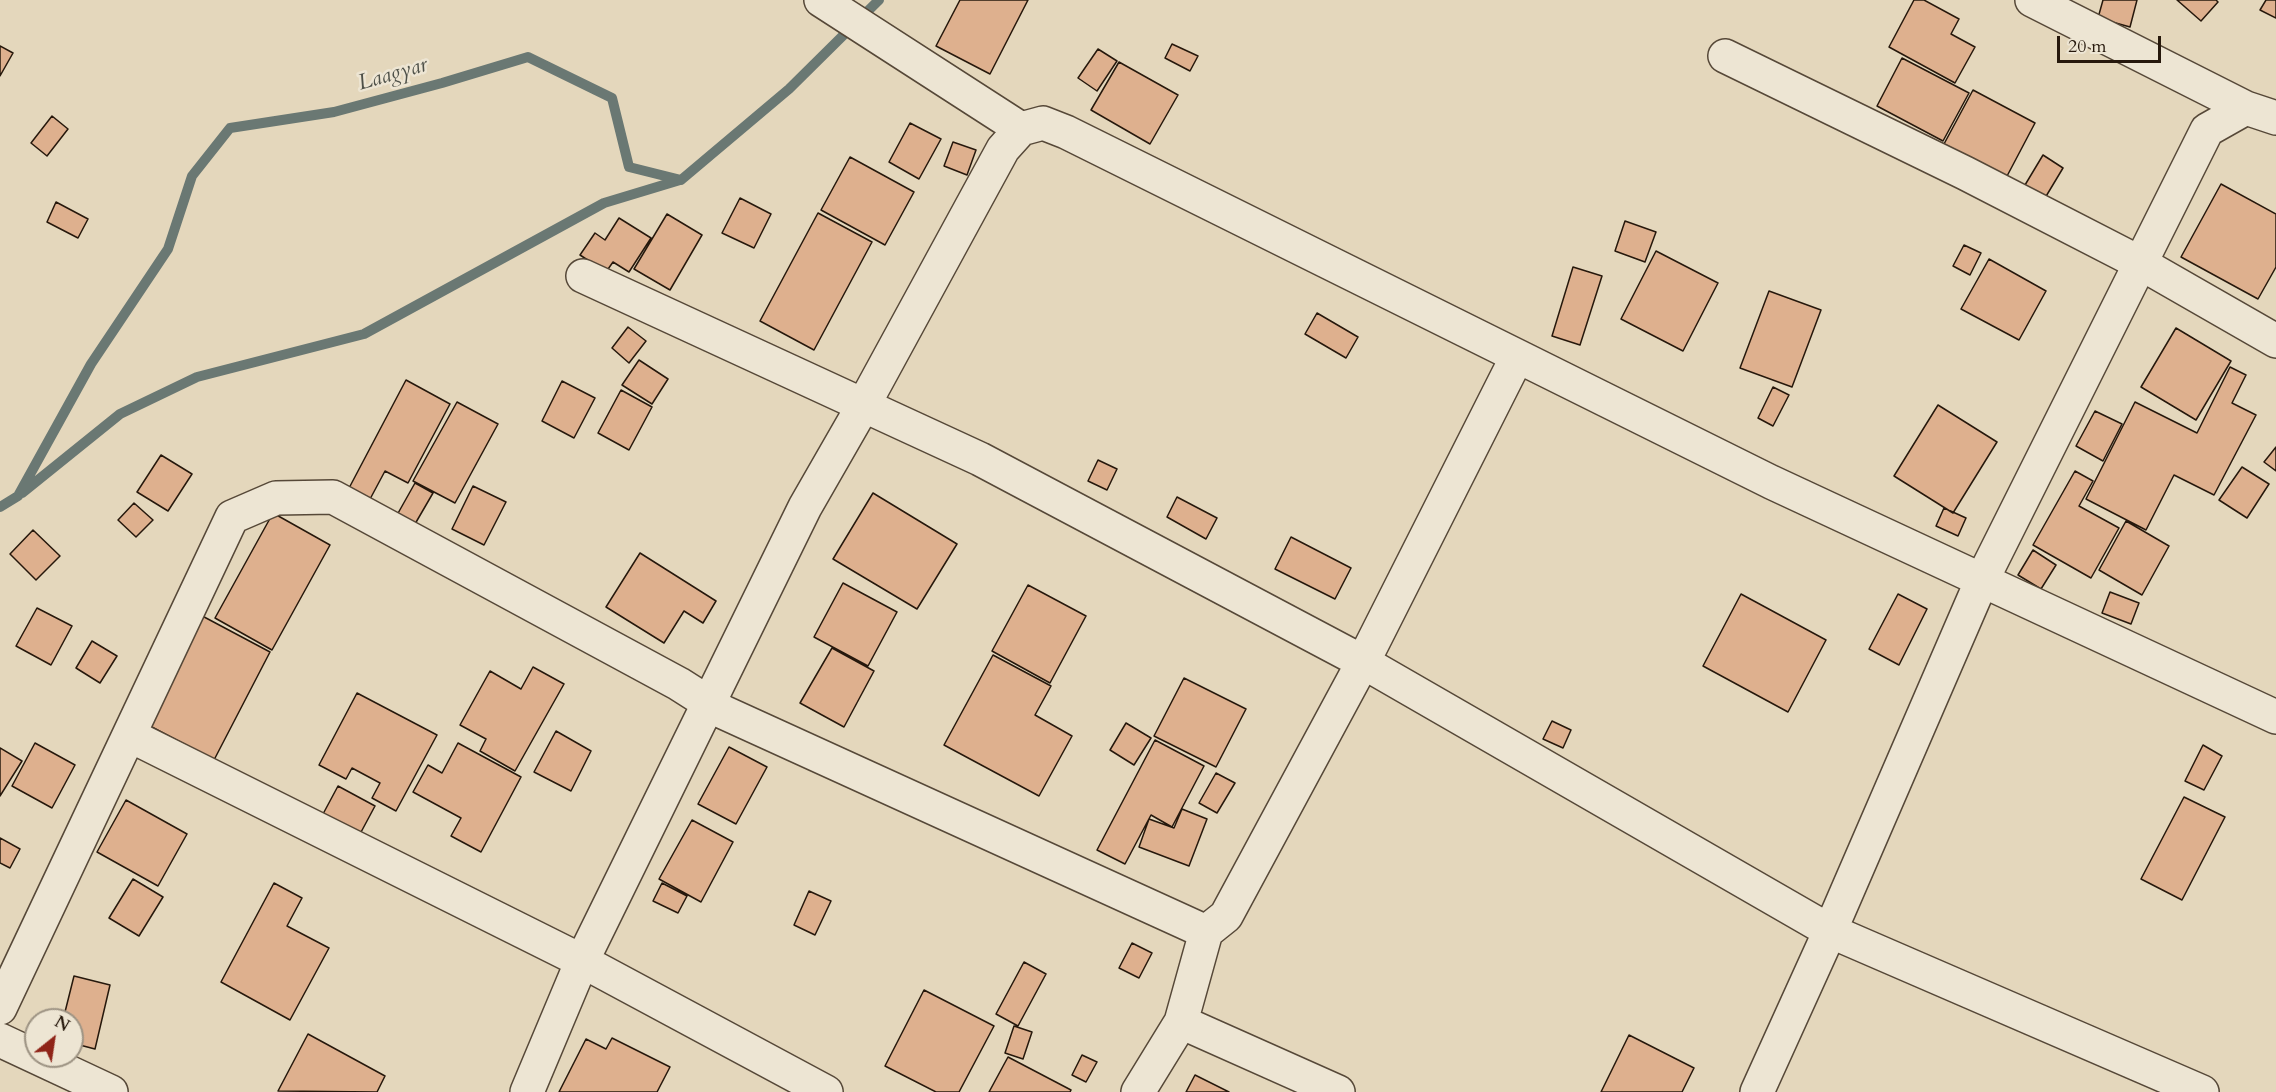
<!DOCTYPE html>
<html>
<head>
<meta charset="utf-8">
<style>
  body { margin:0 }
  #map { position:relative; width:2276px; height:1092px; overflow:hidden; background:#e4d7bc; font-family:Cardo,serif }
  canvas { display:block }
  .north { position:absolute; left:24px; top:1008px; width:60px; height:60px; box-sizing:border-box; background:#ede5d3; border:2px solid #9d9383; border-radius:50%; rotate:30deg; font-size:16px; font-weight:700; line-height:24px; text-align:center; color:#26180c }
  .north::after { content:''; display:block; margin:auto; width:21px; height:27px; background:#8f2418; clip-path:polygon(50% 0,100% 100%,50% 72%,0 100%) }
  .scale { position:absolute; left:2057px; top:36px; width:104px; height:27px; box-sizing:border-box; border:3px solid #26180c; border-top:0; padding-left:8px; font-size:18px; line-height:21px; white-space:nowrap; color:#26180c; -webkit-text-stroke:4px #ede5d3; paint-order:stroke }
</style>
</head>
<body>
<div id="map">
<canvas width="2276" height="1092"></canvas>
<div class="north">N</div>
<div class="scale">20 m</div>
</div>
<script>
const context = document.querySelector('canvas').getContext('2d');
context.lineJoin = 'round';
function trace(path, color, width, dash) {
  context.strokeStyle = color;
  context.lineWidth = width;
  context.lineCap = dash ? 'butt' : 'round';
  context.setLineDash(dash || []);
  context.stroke(path);
}
function fill(path, color) {
  context.fillStyle = color;
  context.fill(path, 'evenodd');
}
function label(font, color, halo, rows, align = 'center') {
  context.font = font + ' Cardo,serif';
  context.lineWidth = 5;
  context.setLineDash([]);
  context.textBaseline = 'middle';
  context.strokeStyle = halo;
  context.fillStyle = color;
  for (const [text, x, y, turn = 0] of rows) {
    context.save();
    context.translate(x, y);
    context.rotate((+turn || 0) * Math.PI / 180);
    context.textAlign = isNaN(turn) ? turn : align;
    if (halo) context.strokeText(text, 0, 0);
    context.fillText(text, 0, 0);
    context.restore();
  }
}
trace(new Path2D(`
  M 22,493 L 120,414 L 197,377 L 364,334 L 604,203 L 680,180
  M 0,507 L 18,496 L 91,364 L 168,249 L 192,176 L 230,128 L 334,112 L 442,83 L 528,57 L 612,98 L 629,167 L 681,180 L 789,89 L 879,0`), '#6a7873', 10);
const building = new Path2D(`
  M 960,0 L 1028,0 L 990,74 L 936,46 Z
  M 1914,0 L 1924,0 L 1959,19 L 1951,34 L 1975,47 L 1955,83 L 1889,47 Z
  M 2103,0 L 2137,0 L 2130,27 L 2098,18 Z
  M 2177,0 L 2216,0 L 2218,2 L 2201,21 Z
  M 2266,0 L 2276,0 L 2276,18 L 2260,10 Z
  M 1172,44 L 1198,56 L 1190,71 L 1165,58 Z
  M 0,46 L 13,53 L 0,76 Z
  M 1098,49 L 1117,61 L 1097,91 L 1078,78 Z
  M 1902,58 L 1969,93 L 1943,141 L 1877,106 Z
  M 1119,62 L 1178,95 L 1150,144 L 1091,110 Z
  M 1973,90 L 2035,123 L 2006,178 L 1944,144 Z
  M 52,116 L 68,129 L 47,156 L 31,143 Z
  M 910,123 L 941,139 L 919,179 L 889,162 Z
  M 953,142 L 976,150 L 967,175 L 944,166 Z
  M 2043,155 L 2063,168 L 2045,198 L 2025,185 Z
  M 850,157 L 914,192 L 885,245 L 821,210 Z
  M 2221,184 L 2276,214 L 2276,267 L 2258,299 L 2181,257 Z
  M 740,198 L 771,214 L 754,248 L 722,233 Z
  M 56,202 L 88,219 L 78,238 L 47,222 Z
  M 818,213 L 872,242 L 814,350 L 760,321 Z
  M 667,214 L 702,235 L 670,290 L 634,269 Z
  M 619,218 L 651,238 L 629,272 L 613,262 L 606,272 L 580,255 L 595,233 L 605,240 Z
  M 1625,221 L 1656,232 L 1645,262 L 1615,251 Z
  M 1964,245 L 1981,253 L 1970,275 L 1953,266 Z
  M 1656,251 L 1718,283 L 1683,351 L 1621,319 Z
  M 1989,259 L 2046,291 L 2019,340 L 1961,309 Z
  M 1573,267 L 1602,276 L 1580,345 L 1552,336 Z
  M 1769,291 L 1821,310 L 1792,387 L 1740,368 Z
  M 1317,313 L 1358,337 L 1346,358 L 1305,334 Z
  M 628,327 L 646,341 L 629,363 L 612,348 Z
  M 2176,328 L 2231,361 L 2196,420 L 2141,387 Z
  M 639,360 L 668,379 L 652,404 L 622,385 Z
  M 2230,367 L 2246,375 L 2232,403 L 2256,415 L 2214,495 L 2174,475 L 2146,530 L 2086,499 L 2135,402 L 2197,433 Z
  M 406,380 L 450,404 L 408,483 L 385,471 L 369,501 L 348,490 Z
  M 562,381 L 595,398 L 574,438 L 542,421 Z
  M 1773,387 L 1789,395 L 1773,426 L 1758,418 Z
  M 621,390 L 652,407 L 629,450 L 598,433 Z
  M 457,402 L 498,424 L 455,503 L 413,481 Z
  M 1938,405 L 1997,442 L 1953,513 L 1894,476 Z
  M 2095,411 L 2122,424 L 2103,461 L 2076,446 Z
  M 2276,447 L 2276,471 L 2264,462 Z
  M 161,455 L 192,474 L 168,511 L 137,492 Z
  M 1098,460 L 1117,469 L 1107,490 L 1088,481 Z
  M 2242,467 L 2269,484 L 2247,518 L 2219,500 Z
  M 2075,471 L 2093,481 L 2079,506 L 2119,528 L 2091,578 L 2033,545 Z
  M 415,483 L 433,493 L 415,524 L 397,515 Z
  M 473,486 L 506,502 L 484,545 L 452,529 Z
  M 873,493 L 957,544 L 917,609 L 833,559 Z
  M 1177,497 L 1217,518 L 1206,539 L 1167,517 Z
  M 134,503 L 153,520 L 136,537 L 118,520 Z
  M 1944,508 L 1966,518 L 1958,536 L 1936,526 Z
  M 273,513 L 330,545 L 272,650 L 215,618 Z
  M 2126,521 L 2169,546 L 2142,595 L 2099,570 Z
  M 33,530 L 60,556 L 36,580 L 10,554 Z
  M 1291,537 L 1351,568 L 1335,599 L 1275,569 Z
  M 2033,550 L 2056,565 L 2041,589 L 2018,575 Z
  M 640,553 L 716,601 L 703,623 L 684,611 L 664,643 L 606,607 Z
  M 843,583 L 897,612 L 868,666 L 814,637 Z
  M 1028,585 L 1086,616 L 1050,683 L 992,651 Z
  M 2110,592 L 2139,603 L 2131,624 L 2102,613 Z
  M 1741,594 L 1826,640 L 1788,712 L 1703,666 Z
  M 1898,594 L 1927,609 L 1899,665 L 1869,649 Z
  M 37,608 L 72,626 L 51,665 L 16,646 Z
  M 191,610 L 270,652 L 214,760 L 135,718 Z
  M 92,641 L 117,656 L 100,683 L 76,668 Z
  M 832,648 L 874,671 L 844,727 L 800,703 Z
  M 993,655 L 1051,686 L 1035,715 L 1072,736 L 1039,796 L 944,745 Z
  M 533,667 L 564,684 L 515,771 L 480,751 L 486,739 L 460,725 L 490,671 L 521,689 Z
  M 1184,678 L 1246,709 L 1216,767 L 1154,736 Z
  M 357,693 L 437,735 L 396,811 L 372,798 L 380,783 L 352,768 L 346,779 L 319,765 Z
  M 1552,721 L 1571,730 L 1563,748 L 1543,739 Z
  M 1126,723 L 1151,738 L 1134,765 L 1110,750 Z
  M 556,731 L 591,751 L 571,791 L 534,772 Z
  M 1155,740 L 1204,766 L 1172,827 L 1151,815 L 1125,864 L 1097,850 Z
  M 35,743 L 75,765 L 52,808 L 12,786 Z
  M 458,743 L 521,777 L 481,852 L 451,836 L 461,818 L 413,792 L 428,765 L 442,773 Z
  M 2203,745 L 2222,756 L 2204,790 L 2185,781 Z
  M 729,747 L 767,767 L 736,824 L 698,804 Z
  M 0,748 L 22,761 L 0,796 Z
  M 1216,773 L 1235,783 L 1217,813 L 1199,803 Z
  M 338,786 L 375,806 L 360,834 L 323,814 Z
  M 2184,797 L 2225,817 L 2182,900 L 2141,879 Z
  M 126,800 L 187,834 L 158,886 L 97,852 Z
  M 1182,809 L 1207,819 L 1189,866 L 1139,847 L 1149,819 L 1174,828 Z
  M 692,820 L 733,842 L 701,902 L 659,879 Z
  M 0,838 L 20,849 L 10,868 L 0,863 Z
  M 133,879 L 163,897 L 139,936 L 109,918 Z
  M 274,883 L 302,898 L 287,926 L 329,948 L 290,1020 L 221,982 Z
  M 662,883 L 687,896 L 678,913 L 653,901 Z
  M 809,891 L 831,901 L 815,935 L 794,925 Z
  M 1132,943 L 1152,953 L 1139,978 L 1119,968 Z
  M 1024,962 L 1046,974 L 1018,1026 L 996,1014 Z
  M 74,976 L 110,985 L 95,1049 L 72,1043 L 72,1020 L 63,1020 Z
  M 924,990 L 994,1026 L 959,1092 L 936,1092 L 885,1066 Z
  M 1014,1026 L 1032,1032 L 1023,1059 L 1005,1053 Z
  M 308,1034 L 385,1076 L 377,1092 L 278,1091 Z
  M 1629,1035 L 1694,1068 L 1682,1092 L 1601,1092 Z
  M 612,1038 L 670,1067 L 657,1092 L 559,1092 L 586,1039 L 606,1049 Z
  M 1082,1055 L 1097,1062 L 1086,1082 L 1072,1075 Z
  M 1008,1057 L 1071,1090 L 1070,1092 L 989,1092 Z
  M 1195,1075 L 1229,1092 L 1186,1092 Z`);
fill(building, '#deb08e');
trace(building, '#26180c', 1.5);
const minor = new Path2D(`
  M 821,0 L 1021,129
  M 2032,0 L 2246,108
  M 1725,56 L 1965,173 L 2140,263 L 2276,341
  M 583,276 L 980,459 L 1363,662 L 1830,931 L 2202,1092
  M 129,735 L 582,961 L 826,1092
  M 0,1008 L 232,517 L 276,498 L 333,497 L 679,684 L 723,712 L 1206,932
  M 1181,1022 L 1338,1092
  M 0,1040 L 111,1092
  M 527,1092 L 582,961 L 805,507 L 863,406 L 1003,149 L 1021,129 L 1043,123 L 1066,132 L 1771,482 L 2276,717
  M 1138,1092 L 1181,1022 L 1206,932 L 1226,916 L 1363,662 L 1517,357
  M 1757,1092 L 1830,931 L 1982,580 L 2207,130 L 2246,108 L 2276,118`);
trace(minor, '#564838', 36);
trace(minor, '#ede5d3', 33);
label('italic 22px', '#4e5048', '#ede5d3', [
  ["Laagyar",393,75,-16]
]);
</script>
</body>
</html>
